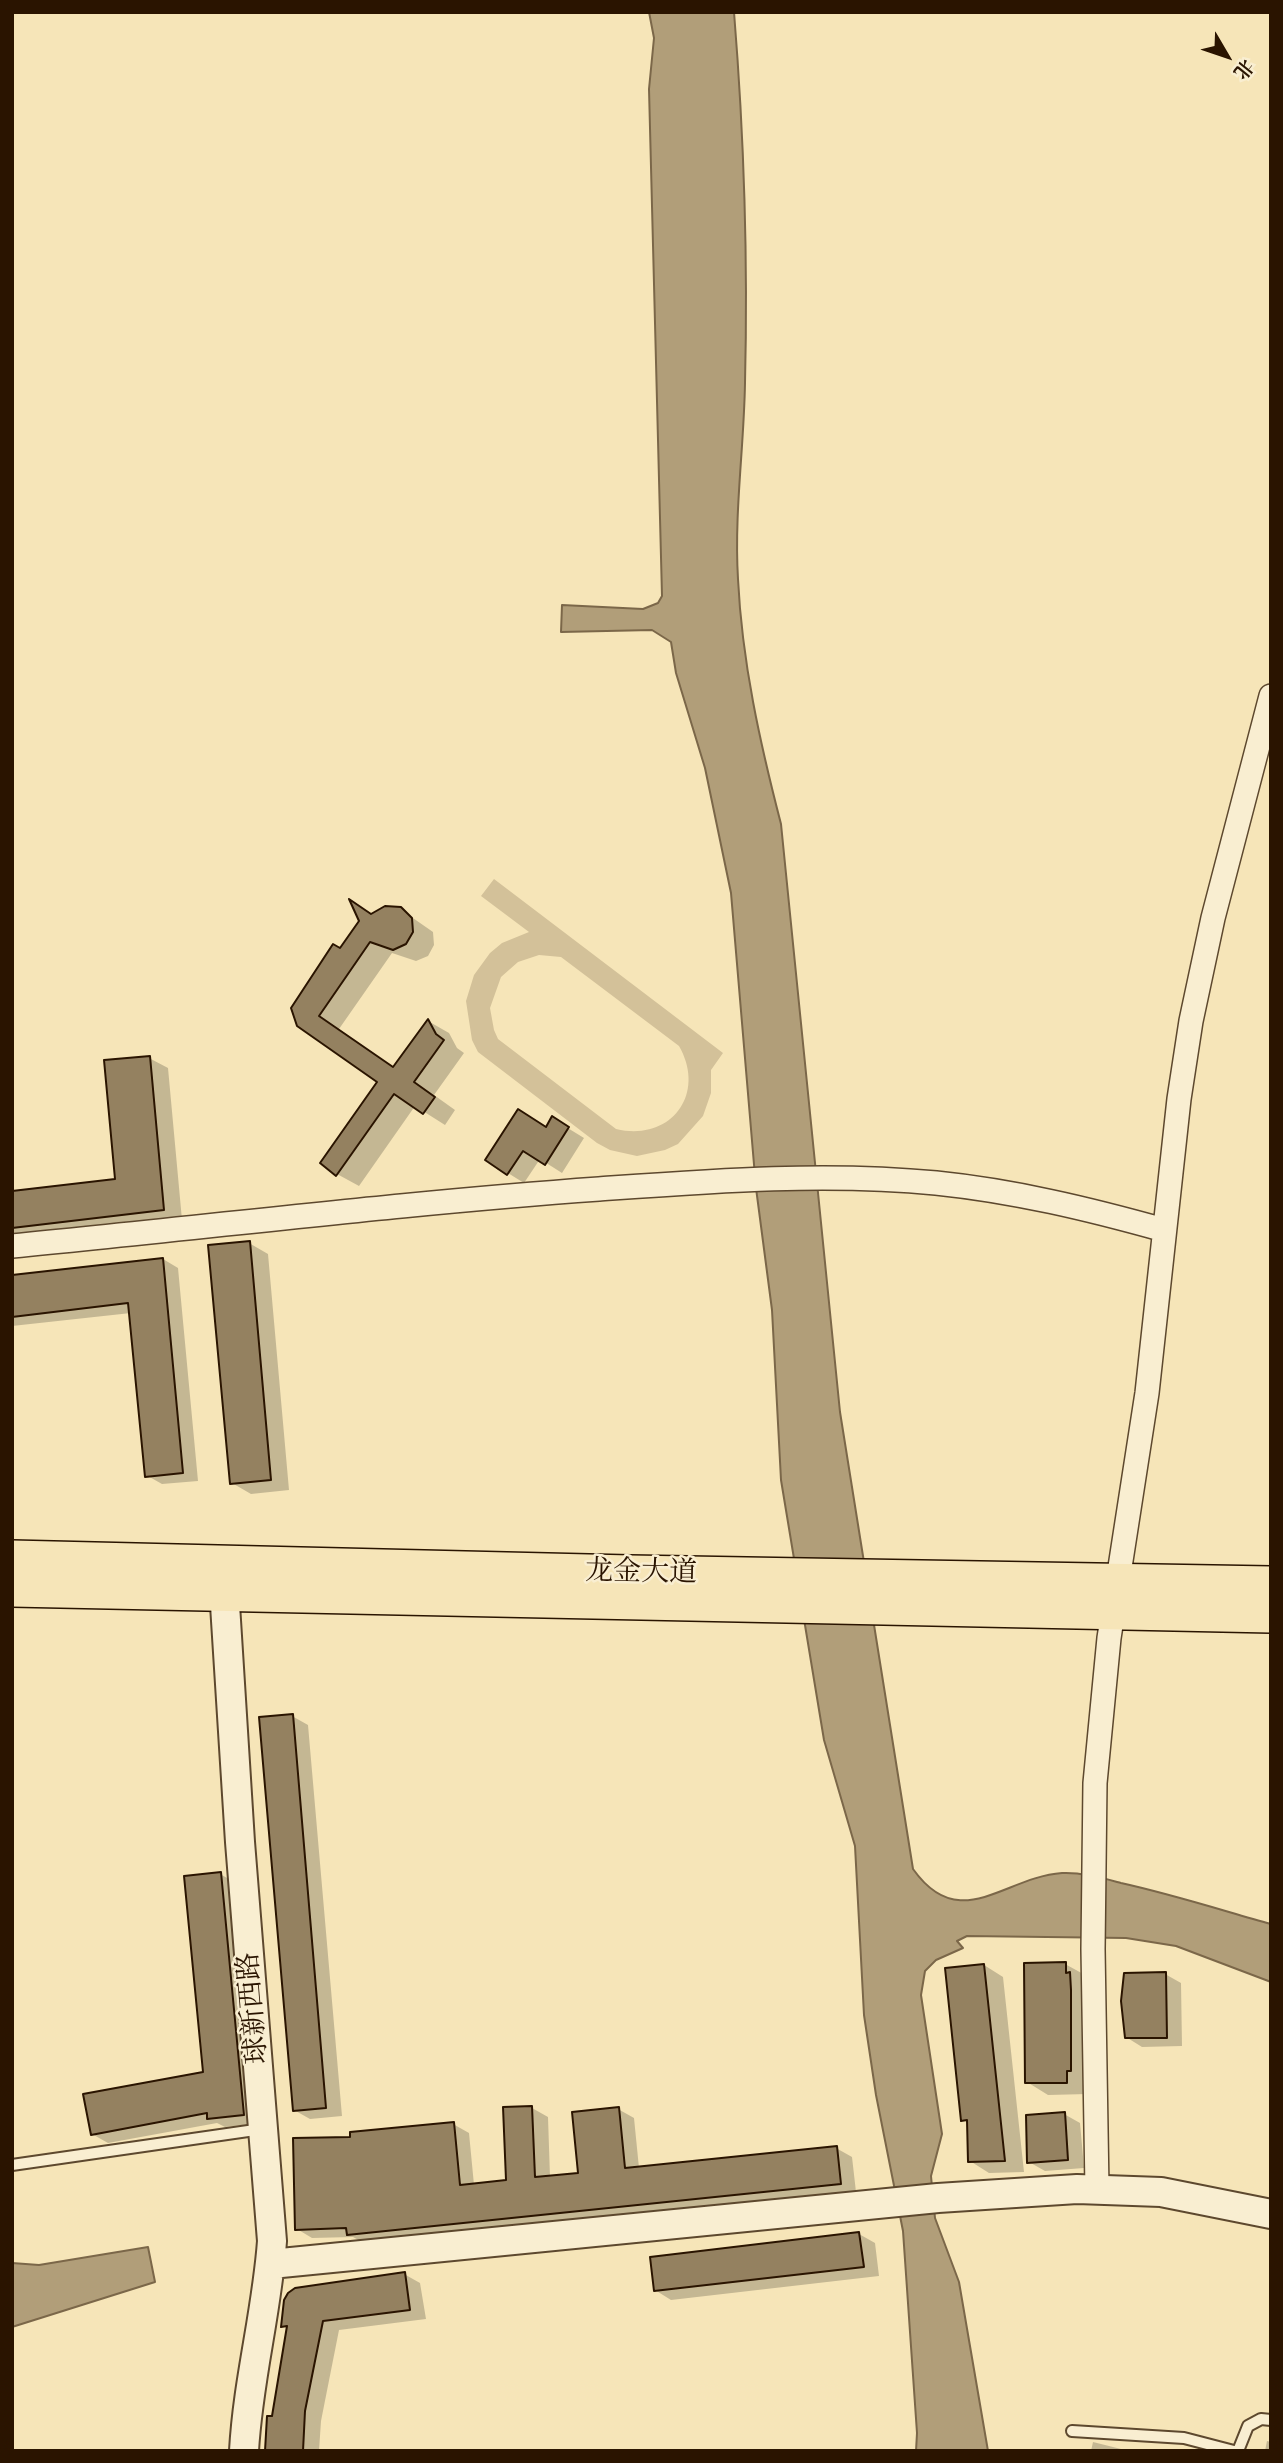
<!DOCTYPE html>
<html>
<head>
<meta charset="utf-8">
<style>
  body { margin:0 }
  #map { position:relative; width:1283px; height:2463px; overflow:hidden; background:#f6e5b8; font-family:Alegreya,"Noto Serif SC",serif }
  canvas { display:block }
  .frame { position:absolute; inset:0; border:14px solid #2a1400; pointer-events:none }
  .north { position:absolute; left:1192px; top:21px; width:70px; height:70px; -webkit-text-stroke:5px #f9eed1; paint-order:stroke; rotate:129deg; font-size:19px; font-weight:700; line-height:28px; text-align:center; color:#2a1400 }
  .north::after { content:''; display:block; margin:auto; width:24px; height:32px; background:#2a1400; clip-path:polygon(50% 0,100% 100%,50% 72%,0 100%) }
</style>
</head>
<body>
<div id="map">
<canvas width="1283" height="2463"></canvas>
<div class="frame"></div>
<div class="north">北</div>
</div>
<script>
const context = document.querySelector('canvas').getContext('2d');
context.lineJoin = 'round';
function fill(path, color) {
  context.fillStyle = color;
  context.fill(path, 'evenodd');
}
function trace(path, color, width, dash) {
  context.strokeStyle = color;
  context.lineWidth = width;
  context.lineCap = dash ? 'butt' : 'round';
  context.setLineDash(dash || []);
  context.stroke(path);
}
function label(font, color, halo, rows, align = 'center') {
  context.font = font + ' Alegreya,"Noto Serif SC",serif';
  context.lineWidth = 5;
  context.setLineDash([]);
  context.textBaseline = 'middle';
  context.strokeStyle = halo;
  context.fillStyle = color;
  for (const [text, x, y, turn = 0] of rows) {
    context.save();
    context.translate(x, y);
    context.rotate((+turn || 0) * Math.PI / 180);
    context.textAlign = isNaN(turn) ? turn : align;
    if (halo) context.strokeText(text, 0, 0);
    context.fillText(text, 0, 0);
    context.restore();
  }
}
fill(new Path2D(`
  M 494,879 L 723,1053 L 711,1070 L 711,1093 L 703,1116 L 678,1144 L 665,1150 L 637,1156 L 610,1150 L 597,1143 L 478,1052 L 472,1040 L 466,1001 L 474,975 L 490,953 L 502,943 L 529,932 L 481,896 ZM 539,955 L 561,957 L 679,1046 C 707,1095 670,1142 616,1129 L 498,1039 L 494,1030 L 490,1008 L 501,977 L 518,962 Z`), '#d3c199');
const water = new Path2D(`
  M 649,12 L 734,12 C 744,135 748,260 745,383 C 744,448 734,513 738,579 C 742,662 760,743 781,824 L 840,1412 L 913,1869 C 960,1935 1004,1877 1062,1873 C 1081,1872 1102,1878 1121,1883 C 1171,1894 1221,1910 1271,1924 L 1271,1982 L 1176,1946 L 1126,1938 L 967,1936 L 957,1941 L 963,1948 L 936,1960 L 925,1971 L 921,1995 L 942,2134 L 931,2176 L 935,2218 L 959,2282 L 988,2451 L 916,2451 L 917,2433 L 903,2231 L 876,2095 L 864,2015 L 855,1846 L 824,1740 L 781,1480 L 772,1310 L 756,1188 L 731,893 L 705,768 L 676,673 L 671,642 L 652,630 L 561,632 L 562,605 L 643,609 L 658,603 L 662,596 L 649,89 L 654,38 Z
  M 148,2247 L 155,2282 L 12,2327 L 12,2263 L 39,2265 Z`);
fill(water, '#b19e79');
trace(water, '#7b6749', 2);
fill(new Path2D(`
  M 400,909 L 433,932 L 434,945 L 428,956 L 416,961 L 392,953 L 339,1029 L 395,1068 L 428,1021 L 449,1033 L 457,1048 L 464,1053 L 434,1095 L 455,1110 L 445,1125 L 415,1106 L 359,1186 L 337,1174 L 380,1082 L 299,1025 L 340,950 L 372,915 Z
  M 149,1058 L 168,1068 L 182,1220 L 12,1239 L 12,1192 L 117,1181 Z
  M 553,1119 L 584,1138 L 562,1173 L 540,1159 L 524,1183 L 487,1160 L 547,1128 Z
  M 249,1243 L 268,1254 L 289,1490 L 251,1494 L 232,1483 Z
  M 163,1259 L 178,1268 L 198,1481 L 162,1484 L 146,1475 L 131,1313 L 12,1326 L 12,1275 Z
  M 292,1716 L 308,1725 L 342,2116 L 310,2119 L 294,2110 Z
  M 220,1874 L 236,1883 L 260,2123 L 225,2127 L 217,2123 L 108,2143 L 92,2134 L 204,2073 Z
  M 1065,1964 L 1087,1976 L 1088,2094 L 1048,2095 L 1027,2082 Z
  M 984,1965 L 1003,1977 L 1024,2172 L 989,2173 L 970,2161 L 969,2123 L 963,2120 Z
  M 1165,1974 L 1181,1983 L 1182,2046 L 1142,2047 L 1126,2037 Z
  M 532,2108 L 548,2117 L 550,2177 L 580,2174 L 618,2109 L 634,2118 L 639,2168 L 836,2148 L 852,2157 L 856,2192 L 364,2243 L 353,2237 L 312,2238 L 297,2229 L 352,2138 L 453,2124 L 469,2133 L 474,2185 L 507,2182 Z
  M 1064,2114 L 1080,2123 L 1084,2168 L 1045,2171 L 1029,2162 Z
  M 859,2234 L 875,2243 L 879,2276 L 671,2300 L 655,2290 Z
  M 404,2274 L 420,2283 L 426,2319 L 339,2330 L 321,2421 L 319,2451 L 267,2451 L 288,2329 L 283,2326 Z
  M 1267,2441 L 1271,2442 L 1271,2451 L 1265,2451 Z
  M 1093,2442 L 1129,2451 L 1091,2451 Z`), '#0003');
const building = new Path2D(`
  M 349,899 L 371,914 L 385,906 L 401,907 L 412,918 L 413,932 L 406,944 L 393,950 L 370,942 L 319,1016 L 393,1067 L 428,1019 L 436,1034 L 444,1040 L 414,1082 L 435,1097 L 423,1114 L 394,1094 L 336,1176 L 320,1163 L 377,1082 L 297,1026 L 291,1008 L 333,944 L 340,948 L 359,921 Z
  M 150,1056 L 164,1210 L 12,1228 L 12,1191 L 115,1179 L 104,1060 Z
  M 518,1109 L 546,1127 L 552,1116 L 569,1127 L 545,1165 L 523,1151 L 507,1175 L 485,1160 Z
  M 250,1241 L 271,1480 L 230,1484 L 208,1245 Z
  M 163,1258 L 183,1473 L 145,1477 L 128,1303 L 12,1317 L 12,1275 Z
  M 293,1714 L 326,2108 L 293,2111 L 259,1717 Z
  M 221,1872 L 244,2115 L 207,2119 L 207,2113 L 91,2135 L 83,2094 L 203,2072 L 184,1876 Z
  M 1066,1962 L 1066,1973 L 1070,1972 L 1071,1990 L 1071,2071 L 1067,2071 L 1067,2083 L 1025,2083 L 1024,1963 Z
  M 984,1964 L 1005,2161 L 968,2162 L 967,2120 L 961,2121 L 945,1968 Z
  M 1166,1972 L 1167,2038 L 1125,2038 L 1121,2001 L 1124,1973 Z
  M 532,2106 L 535,2177 L 578,2173 L 572,2112 L 619,2107 L 625,2168 L 837,2146 L 841,2184 L 347,2235 L 346,2228 L 295,2230 L 293,2138 L 350,2137 L 350,2132 L 454,2122 L 460,2185 L 506,2180 L 503,2107 Z
  M 1065,2112 L 1068,2160 L 1027,2163 L 1026,2115 Z
  M 859,2232 L 864,2267 L 654,2291 L 650,2257 Z
  M 405,2272 L 410,2310 L 323,2321 L 305,2411 L 303,2451 L 265,2451 L 267,2416 L 272,2416 L 287,2326 L 281,2327 L 284,2300 L 288,2293 L 295,2288 Z`);
fill(building, '#948160');
trace(building, '#2a1400', 2);
const service = new Path2D(`
  M 12,2165 L 262,2129
  M 1072,2431 L 1184,2438 L 1234,2451
  M 1238,2451 L 1248,2426 L 1261,2419 L 1271,2420`);
const minor = new Path2D(`
  M 12,1246 C 208,1227 403,1203 599,1189 C 710,1181 824,1172 936,1183 C 1014,1191 1089,1209 1164,1230
  M 1097,2189 L 1093,1949 L 1095,1783 L 1109,1638 L 1147,1393 L 1179,1099 L 1191,1021 L 1213,918 L 1271,696`);
const tertiary = new Path2D(`
  M 223,1573 L 240,1842 L 272,2241 C 267,2312 248,2379 244,2451
  M 271,2264 L 938,2198 L 1077,2189 L 1161,2192 L 1271,2214`);
const primary = new Path2D(`
  M 12,1558 L 630,1573 L 1271,1584
  M 12,1589 L 1271,1615`);
trace(service, '#5d482e', 14);
trace(minor, '#5d482e', 26);
trace(tertiary, '#5d482e', 32);
trace(primary, '#2a1400', 38);
trace(service, '#f9eed1', 10);
trace(minor, '#f9eed1', 23);
trace(tertiary, '#f9eed1', 28);
trace(primary, '#f6e5b8', 35);
label('28px', '#2a1400', '#f9eed1', [
  ["龙金大道",641,1573,1],
  ["球新西路",254,2008,-95]
]);
</script>
</body>
</html>
